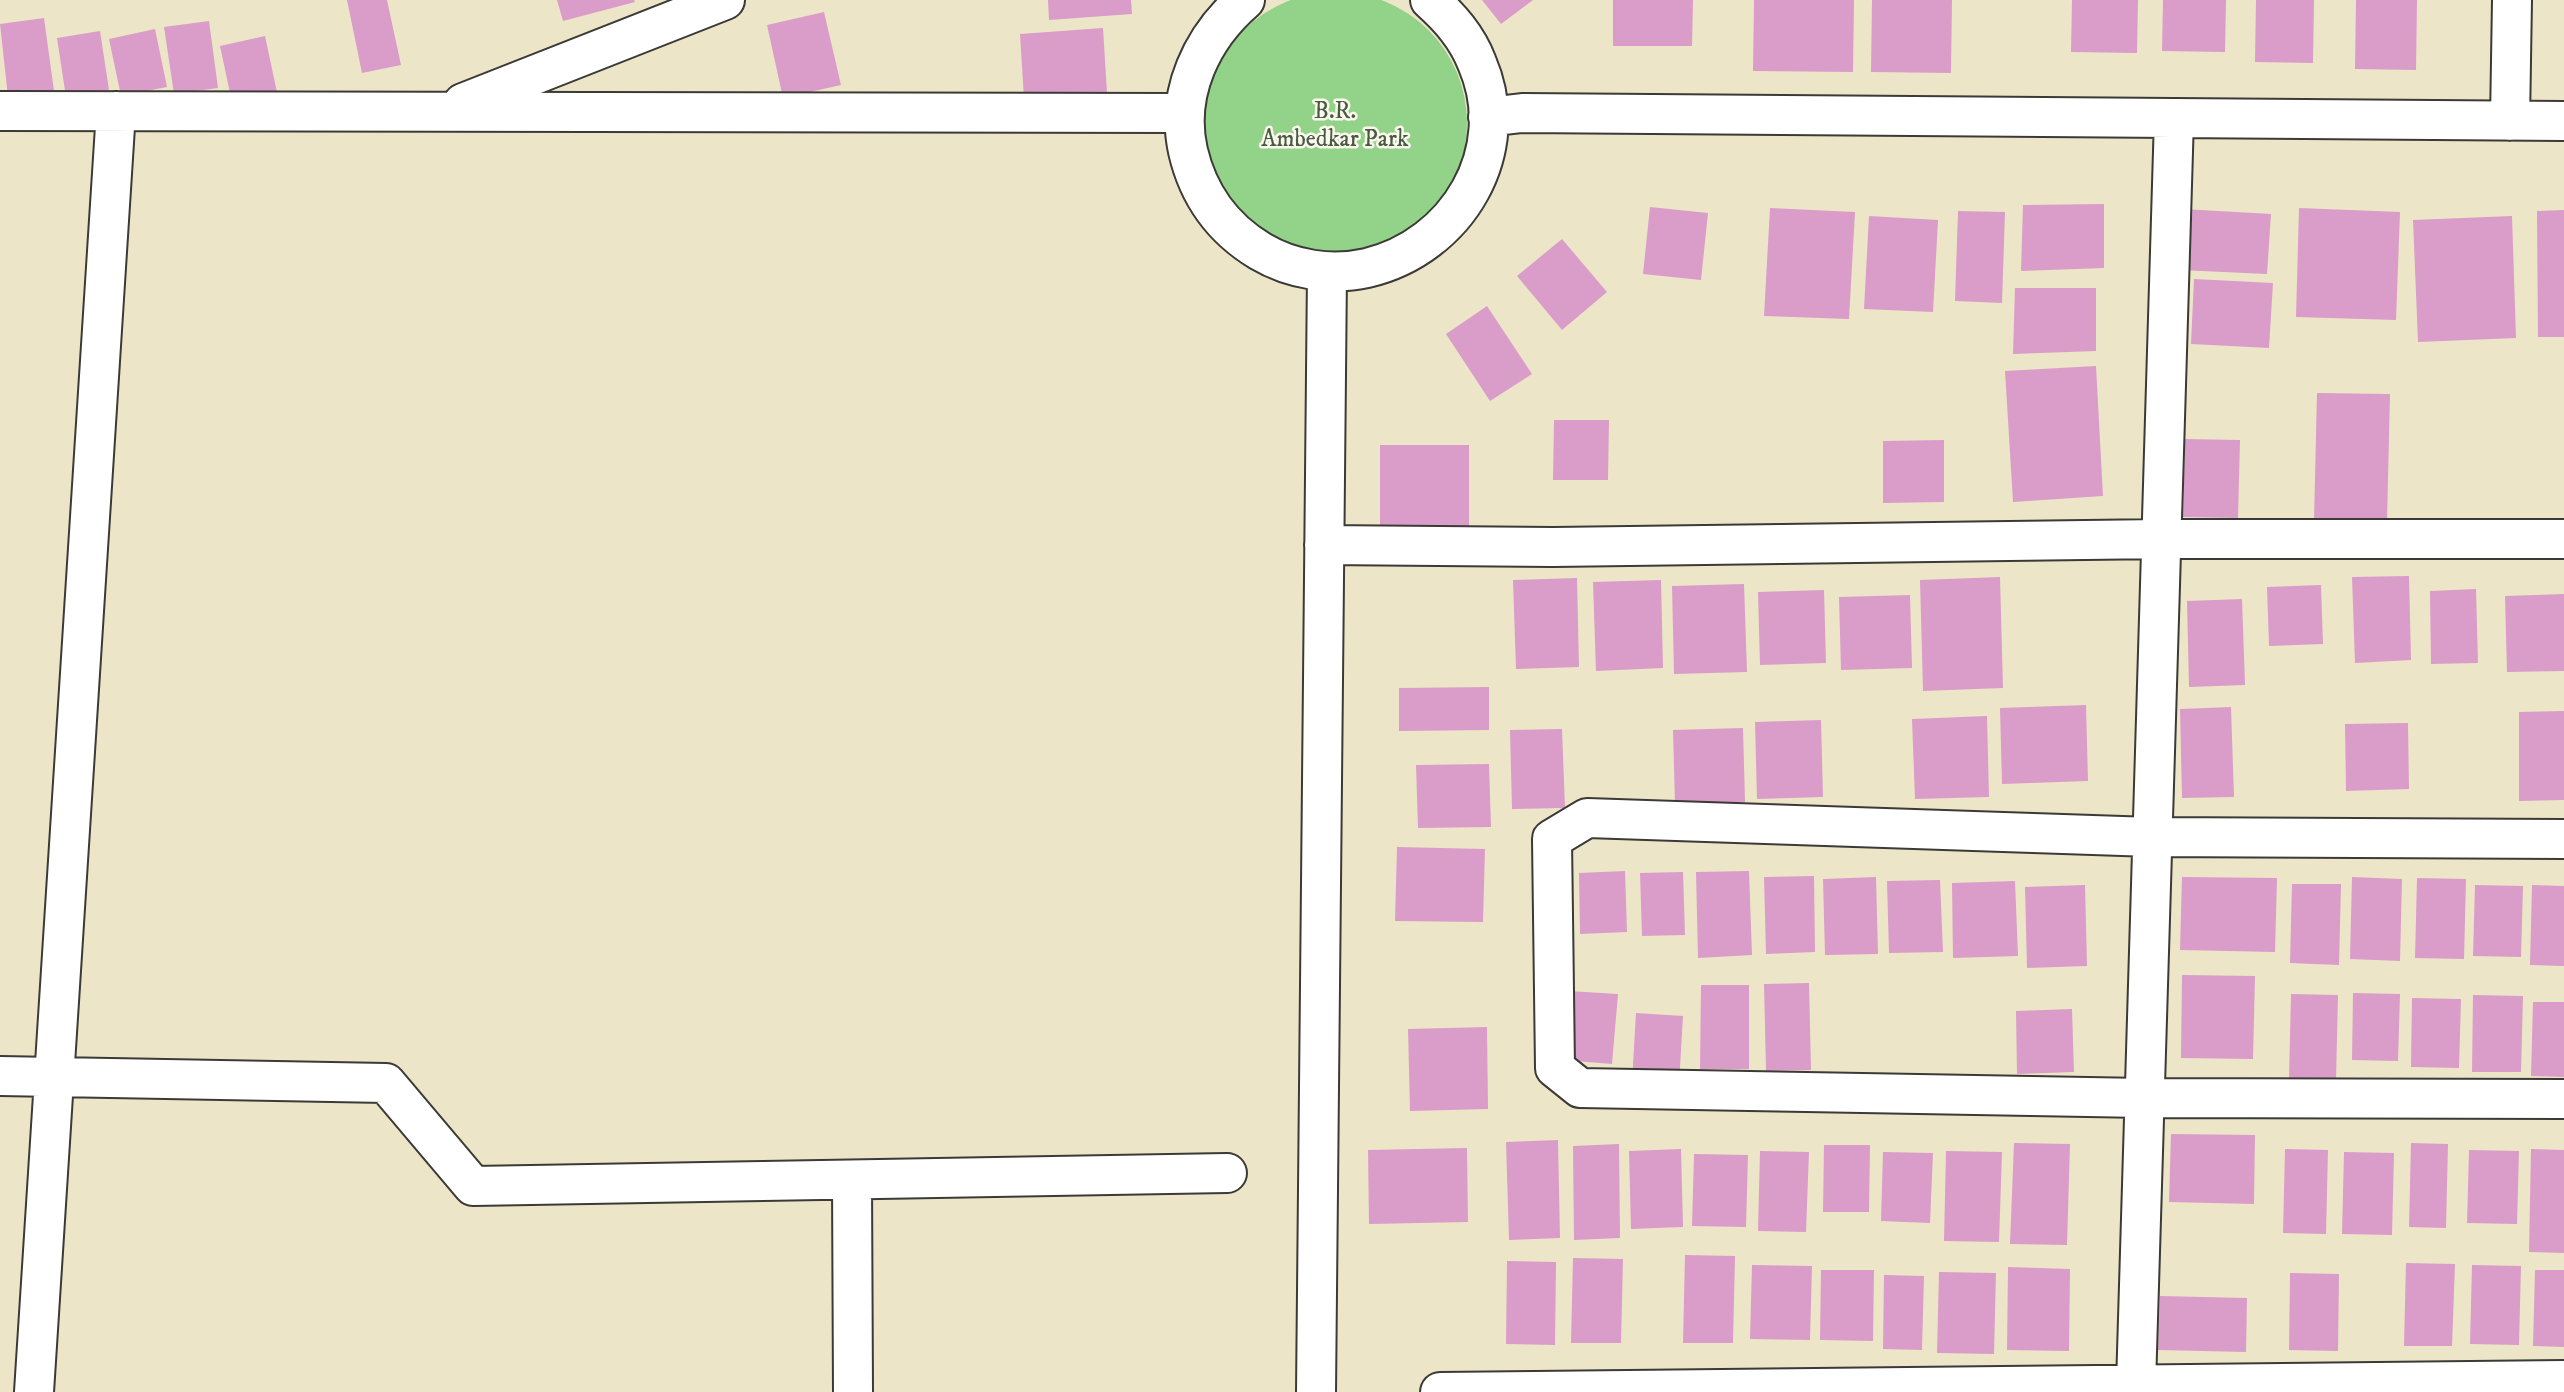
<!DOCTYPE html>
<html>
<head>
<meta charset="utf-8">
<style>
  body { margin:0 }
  canvas { display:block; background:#ece5c7 }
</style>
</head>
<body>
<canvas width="2564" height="1392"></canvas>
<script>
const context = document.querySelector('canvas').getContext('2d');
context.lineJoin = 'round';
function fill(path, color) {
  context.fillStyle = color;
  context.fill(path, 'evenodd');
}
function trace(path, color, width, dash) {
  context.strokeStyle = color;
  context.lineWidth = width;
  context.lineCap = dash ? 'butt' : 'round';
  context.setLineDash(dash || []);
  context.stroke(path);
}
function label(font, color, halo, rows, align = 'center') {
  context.font = font + ' "IM FELL DW Pica",serif';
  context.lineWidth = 5;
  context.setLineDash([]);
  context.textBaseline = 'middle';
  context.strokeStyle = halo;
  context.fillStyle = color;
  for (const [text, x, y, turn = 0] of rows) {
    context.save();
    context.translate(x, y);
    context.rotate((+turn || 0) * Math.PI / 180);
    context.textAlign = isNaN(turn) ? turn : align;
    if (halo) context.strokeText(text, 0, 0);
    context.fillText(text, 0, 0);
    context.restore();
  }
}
fill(new Path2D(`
  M1205 123a131 131 0 1 1 262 0a131 131 0 1 1-262 0Z`), '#92d289');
fill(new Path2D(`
  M 347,0 L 387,0 L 401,65 L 362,73 Z
  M 557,0 L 634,0 L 635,2 L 563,21 Z
  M 1048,0 L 1131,0 L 1132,14 L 1049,20 Z
  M 1482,0 L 1533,0 L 1501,24 Z
  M 1613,0 L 1693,0 L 1692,46 L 1613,46 Z
  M 1754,0 L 1854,0 L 1853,72 L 1753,71 Z
  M 1872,0 L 1952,0 L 1951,73 L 1871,72 Z
  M 2072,0 L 2138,0 L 2137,53 L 2071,52 Z
  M 2163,0 L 2226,0 L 2225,52 L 2162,51 Z
  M 2256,0 L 2314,0 L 2313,63 L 2255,62 Z
  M 2356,0 L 2417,0 L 2416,70 L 2355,69 Z
  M 824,12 L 841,85 L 783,98 L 767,25 Z
  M 44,18 L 54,91 L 8,97 L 0,24 Z
  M 209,21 L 218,88 L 174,94 L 164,27 Z
  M 1103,28 L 1107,93 L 1024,99 L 1020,34 Z
  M 155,29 L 167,87 L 121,96 L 109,39 Z
  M 100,31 L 109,90 L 66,97 L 57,38 Z
  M 265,36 L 278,97 L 233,107 L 220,46 Z
  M 2104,204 L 2104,268 L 2021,271 L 2023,205 Z
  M 1650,207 L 1708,213 L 1701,280 L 1643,274 Z
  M 1770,208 L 1855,212 L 1849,319 L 1764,316 Z
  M 2299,208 L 2400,212 L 2396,320 L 2296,317 Z
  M 2183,209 L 2271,214 L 2267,274 L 2180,270 Z
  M 2564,210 L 2564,337 L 2538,337 L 2537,211 Z
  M 1958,211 L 2005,212 L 2002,303 L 1955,301 Z
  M 1869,216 L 1938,220 L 1933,312 L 1864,309 Z
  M 2512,216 L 2516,338 L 2418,342 L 2413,220 Z
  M 1562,239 L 1607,292 L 1562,330 L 1517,276 Z
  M 2194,279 L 2273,283 L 2269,348 L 2191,344 Z
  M 2015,288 L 2096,288 L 2096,351 L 2013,354 Z
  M 1487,306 L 1532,374 L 1490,401 L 1446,334 Z
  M 2096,366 L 2103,496 L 2013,502 L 2005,371 Z
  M 2317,393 L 2390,394 L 2387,521 L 2314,520 Z
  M 1554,420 L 1609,420 L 1608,480 L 1553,480 Z
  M 2185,439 L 2240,440 L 2238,518 L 2183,517 Z
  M 1944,440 L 1944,502 L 1883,503 L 1883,441 Z
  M 1380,445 L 1469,445 L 1469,535 L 1380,536 Z
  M 2409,576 L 2411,660 L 2355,663 L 2352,577 Z
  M 2000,577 L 2003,688 L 1923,691 L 1920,580 Z
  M 1577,578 L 1579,667 L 1516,669 L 1513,580 Z
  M 1661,580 L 1663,668 L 1596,671 L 1593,582 Z
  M 1744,584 L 1747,672 L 1674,674 L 1672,586 Z
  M 2321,585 L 2323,644 L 2269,646 L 2267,587 Z
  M 2476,589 L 2478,663 L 2431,664 L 2430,591 Z
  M 1824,590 L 1826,663 L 1760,665 L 1758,592 Z
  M 2564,594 L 2564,671 L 2507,672 L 2505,596 Z
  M 1910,595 L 1912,668 L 1841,670 L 1839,597 Z
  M 2242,599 L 2245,685 L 2189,687 L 2187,601 Z
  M 1489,687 L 1489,730 L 1399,731 L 1399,688 Z
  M 2086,705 L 2088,781 L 2002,784 L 2000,708 Z
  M 2231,707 L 2234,797 L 2182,798 L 2180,709 Z
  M 2564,711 L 2564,800 L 2519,801 L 2519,712 Z
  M 1987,716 L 1989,797 L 1915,799 L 1912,719 Z
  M 1821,720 L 1823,797 L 1757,799 L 1755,722 Z
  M 2408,723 L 2409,789 L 2346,791 L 2345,724 Z
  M 1743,728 L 1745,802 L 1675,804 L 1673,730 Z
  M 1562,729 L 1565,808 L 1512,809 L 1510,730 Z
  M 1489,764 L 1491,827 L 1418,828 L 1416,765 Z
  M 1397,847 L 1485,849 L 1483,922 L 1395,921 Z
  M 1625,871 L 1627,932 L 1580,934 L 1579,873 Z
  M 1749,871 L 1752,955 L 1698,958 L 1696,872 Z
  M 1683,872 L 1685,935 L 1642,936 L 1640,873 Z
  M 1814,876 L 1815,952 L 1766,954 L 1764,877 Z
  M 1876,877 L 1878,954 L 1825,955 L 1823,879 Z
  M 2182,877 L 2277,878 L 2275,952 L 2180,950 Z
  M 2352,877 L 2402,879 L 2400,961 L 2350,959 Z
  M 2417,878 L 2466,879 L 2464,959 L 2415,958 Z
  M 1940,880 L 1943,952 L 1889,953 L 1887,881 Z
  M 2015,881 L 2018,956 L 1953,958 L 1952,883 Z
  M 2292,884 L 2341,884 L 2339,965 L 2290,963 Z
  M 2085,885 L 2087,966 L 2027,968 L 2025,887 Z
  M 2475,885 L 2523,886 L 2521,957 L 2473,956 Z
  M 2532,885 L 2564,886 L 2564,966 L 2530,965 Z
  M 2182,975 L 2255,976 L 2253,1059 L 2181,1058 Z
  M 1809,983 L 1811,1070 L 1766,1071 L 1764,984 Z
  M 1701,985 L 1749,985 L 1749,1069 L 1700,1069 Z
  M 1568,991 L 1618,994 L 1612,1064 L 1563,1060 Z
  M 2353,993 L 2400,994 L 2398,1061 L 2352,1060 Z
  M 2291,994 L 2338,995 L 2336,1079 L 2289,1079 Z
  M 2473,995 L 2523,996 L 2521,1072 L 2472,1072 Z
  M 2412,998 L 2461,999 L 2459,1068 L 2411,1067 Z
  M 2533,1002 L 2564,1002 L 2564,1077 L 2531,1076 Z
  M 2072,1009 L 2074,1072 L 2017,1074 L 2016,1011 Z
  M 1636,1013 L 1683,1016 L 1679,1084 L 1632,1082 Z
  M 1487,1027 L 1488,1109 L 1410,1111 L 1408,1029 Z
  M 2171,1134 L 2255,1135 L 2254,1204 L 2169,1202 Z
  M 1558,1140 L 1560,1238 L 1509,1240 L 1506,1142 Z
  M 2014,1143 L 2070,1144 L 2067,1245 L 2010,1244 Z
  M 2411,1143 L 2448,1144 L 2446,1228 L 2409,1227 Z
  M 1619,1144 L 1620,1238 L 1574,1240 L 1573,1146 Z
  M 1824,1145 L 1870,1145 L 1869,1212 L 1823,1212 Z
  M 1467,1148 L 1468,1222 L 1369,1224 L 1368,1150 Z
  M 1681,1149 L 1683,1227 L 1631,1229 L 1629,1151 Z
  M 2285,1149 L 2328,1150 L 2326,1234 L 2283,1233 Z
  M 2531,1149 L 2564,1150 L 2564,1253 L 2529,1252 Z
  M 2469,1150 L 2519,1151 L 2517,1224 L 2467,1223 Z
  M 1760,1151 L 1809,1152 L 1806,1232 L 1758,1231 Z
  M 1946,1151 L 2002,1152 L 1999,1242 L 1944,1241 Z
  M 1883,1152 L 1933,1153 L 1930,1223 L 1881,1221 Z
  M 2344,1152 L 2394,1153 L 2392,1235 L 2342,1234 Z
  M 1694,1154 L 1748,1155 L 1746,1227 L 1692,1226 Z
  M 1685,1255 L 1735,1256 L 1733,1343 L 1683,1343 Z
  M 1573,1258 L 1623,1259 L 1621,1343 L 1571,1343 Z
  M 1507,1261 L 1556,1262 L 1555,1345 L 1506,1344 Z
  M 2406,1263 L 2455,1264 L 2452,1346 L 2404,1346 Z
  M 1752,1265 L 1812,1266 L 1810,1340 L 1750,1339 Z
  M 2472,1265 L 2521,1266 L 2519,1345 L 2470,1344 Z
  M 2008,1267 L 2070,1269 L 2069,1351 L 2007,1350 Z
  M 1821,1270 L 1874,1270 L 1873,1341 L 1820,1340 Z
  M 2535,1270 L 2564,1270 L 2564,1347 L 2533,1346 Z
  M 1939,1272 L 1996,1273 L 1994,1354 L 1937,1353 Z
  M 2290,1273 L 2339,1274 L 2338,1351 L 2289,1350 Z
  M 1884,1275 L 1924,1276 L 1922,1350 L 1883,1349 Z
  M 2160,1296 L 2247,1298 L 2246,1352 L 2158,1350 Z`), '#da9dc9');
const minor = new Path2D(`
  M 1245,0 C 1202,37 1175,93 1188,151 C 1198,194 1222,228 1260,251 C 1292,270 1331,276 1367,268 C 1457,247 1515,151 1477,63 C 1467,37 1450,18 1430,0
  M 463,103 L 725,0
  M 0,111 L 1185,113
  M 1488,117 L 1522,113 L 2564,121
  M 2510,121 L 2512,0
  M 1324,545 L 1553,547 L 2161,539 L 2564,539
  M 2564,839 L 2152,837 L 1587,818 L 1552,839 L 1555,1068 L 1580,1088 L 2144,1098 L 2564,1099
  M 0,1076 L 386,1083 L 473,1186 L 1227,1173
  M 852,1180 L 853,1392
  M 2136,1385 L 2174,118
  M 34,1392 L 116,111
  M 1316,1392 L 1327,272
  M 1440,1392 L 2564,1380`);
trace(minor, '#3b3a36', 42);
trace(minor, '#fff', 38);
label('24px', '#455c42', '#fbf7ec', [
  ["B.R.",1335,113],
  ["Ambedkar Park",1335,141]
]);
</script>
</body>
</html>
